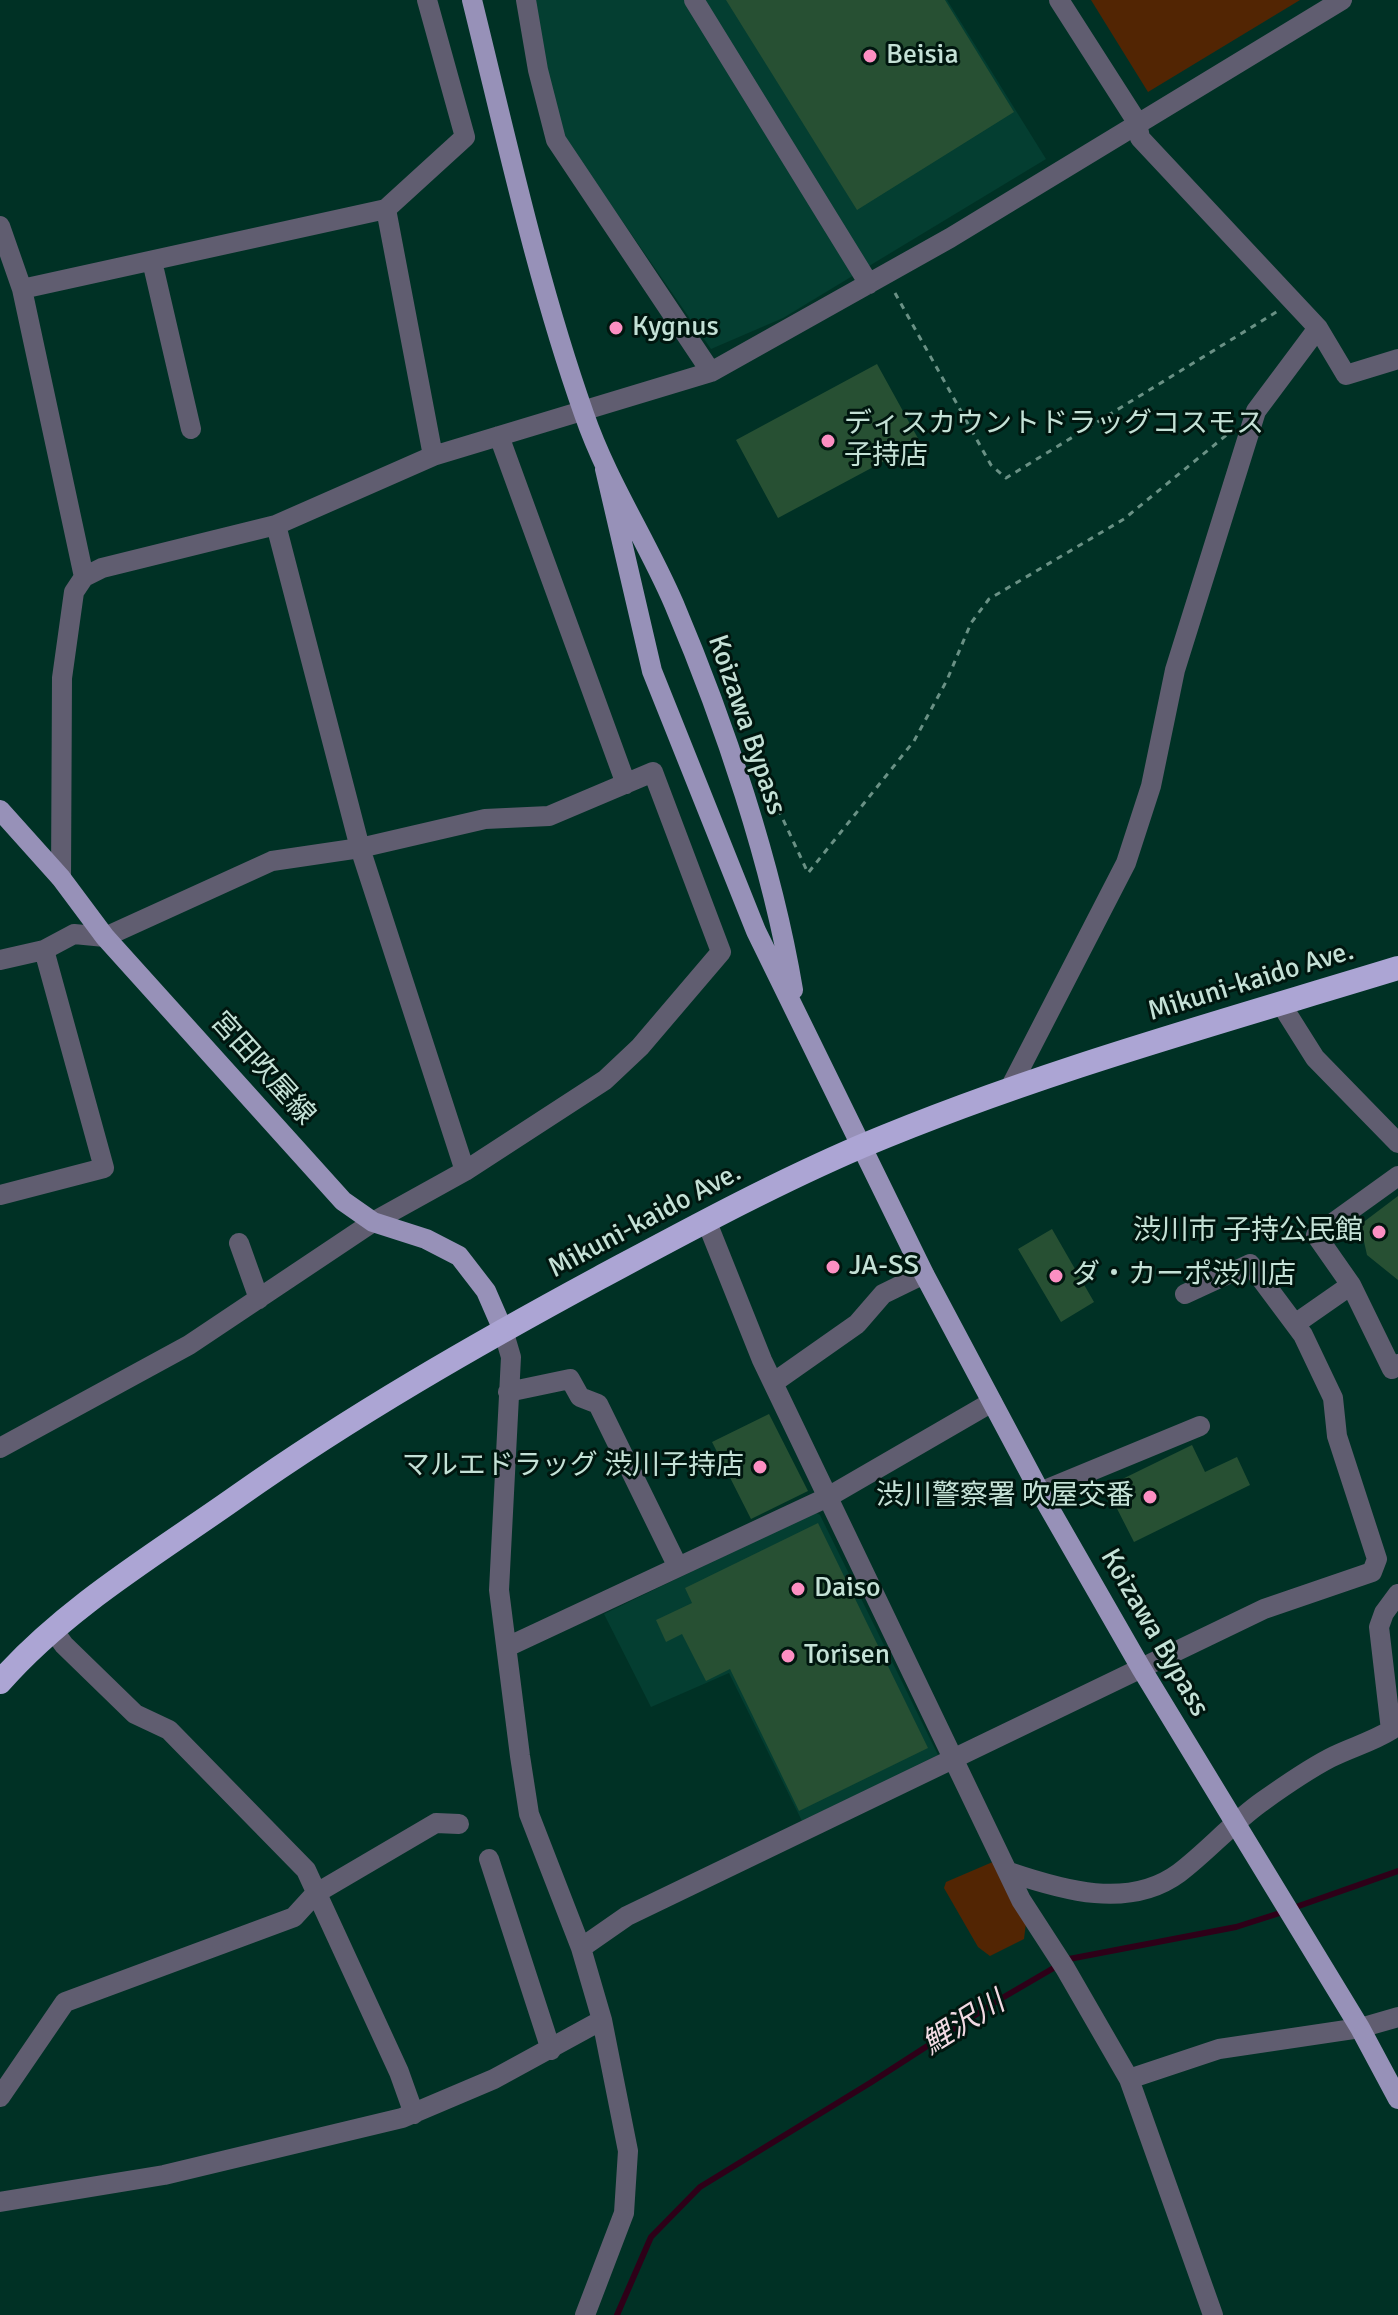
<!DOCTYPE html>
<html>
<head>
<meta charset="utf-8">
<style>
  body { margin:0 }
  canvas { display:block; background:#003125 }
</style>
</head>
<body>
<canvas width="1398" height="2315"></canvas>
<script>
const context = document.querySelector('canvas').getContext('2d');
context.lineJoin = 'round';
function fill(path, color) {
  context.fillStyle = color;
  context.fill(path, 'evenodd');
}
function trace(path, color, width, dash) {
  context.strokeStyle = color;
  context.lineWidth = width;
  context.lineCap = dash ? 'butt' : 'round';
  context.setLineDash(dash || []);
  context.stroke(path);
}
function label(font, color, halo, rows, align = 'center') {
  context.font = font + ' Signika,"Noto Sans JP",sans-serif';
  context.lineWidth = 6;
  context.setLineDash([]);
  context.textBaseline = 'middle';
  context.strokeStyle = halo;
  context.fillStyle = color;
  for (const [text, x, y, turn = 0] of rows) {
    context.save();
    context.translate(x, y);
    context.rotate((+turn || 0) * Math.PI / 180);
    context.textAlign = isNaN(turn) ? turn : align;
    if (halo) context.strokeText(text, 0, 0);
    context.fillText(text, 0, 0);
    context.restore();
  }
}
fill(new Path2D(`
  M 535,0 L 947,0 L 1046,159 L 783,318 L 711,349 L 566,140 L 543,62 Z
  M 815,1512 L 820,1515 L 938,1755 L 802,1821 L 729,1673 L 651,1707 L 604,1614 Z`), '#043e31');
fill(new Path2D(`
  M 1091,0 L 1300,0 L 1148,92 Z
  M 995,1861 L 1026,1923 L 1024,1939 L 990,1956 L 978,1947 L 944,1888 L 946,1882 Z`), '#522503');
trace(new Path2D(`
  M 1293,1908 L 1398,1871
  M 617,2315 L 651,2237 L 700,2187 L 870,2083 L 997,2001 L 1069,1959 L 1236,1927 L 1283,1912`), '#2e0018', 6);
fill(new Path2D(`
  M 726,0 L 945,0 L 1014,112 L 857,210 Z
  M 877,364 L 920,442 L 778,518 L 736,440 Z
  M 1398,1196 L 1398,1280 L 1367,1255 L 1363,1237 L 1357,1227 Z
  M 1052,1229 L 1094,1302 L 1061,1322 L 1018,1249 Z
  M 769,1414 L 808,1491 L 751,1519 L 712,1442 Z
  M 1192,1445 L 1205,1472 L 1237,1457 L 1250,1485 L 1134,1542 L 1106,1487 Z
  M 818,1523 L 928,1748 L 799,1811 L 730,1669 L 706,1681 L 682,1634 L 666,1642 L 656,1620 L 692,1603 L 685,1588 Z`), '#275033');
trace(new Path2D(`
  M 895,293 L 991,465 L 1006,478 L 1278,311
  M 755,770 L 760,770 L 808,873 L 914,741 L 947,680 L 971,623 L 989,599 L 1124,519 L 1229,433`), '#6a9185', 3, [6, 6]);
trace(new Path2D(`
  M 526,0 L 538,70 L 556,140 L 711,372
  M 694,0 L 869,284
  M 1059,0 L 1137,122 L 1140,138 L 1318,328 L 1346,375 L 1398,359
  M 386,209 L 433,456
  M 0,226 L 22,289 L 84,577
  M 152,261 L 191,429
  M 22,289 L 386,209 L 465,137 L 427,0
  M 499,436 L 626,784
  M 276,525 L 360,848 L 465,1171
  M 61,878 L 62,678 L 74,592 L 84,577 L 102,568 L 276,525 L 433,456 L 711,372 L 950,238 L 1342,0
  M 0,960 L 44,950 L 74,934 L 105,937 L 272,861 L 360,848 L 485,819 L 549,816 L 653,772 L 721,952 L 640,1047 L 605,1080 L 465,1171 L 373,1222 L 189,1345 L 0,1448
  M 1281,1004 L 1315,1058 L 1398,1143
  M 1010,1088 L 1126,863 L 1151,786 L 1175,670 L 1256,411 L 1318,328
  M 1398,1176 L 1316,1235 L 1351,1285 L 1392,1369 L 1398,1364
  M 0,1195 L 104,1168 L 44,950
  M 706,1220 L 762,1360 L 1021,1900 L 1065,1968 L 1129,2079 L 1213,2315
  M 239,1243 L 259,1299
  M 1295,1324 L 1351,1285
  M 503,1330 L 511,1357 L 499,1590 L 520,1756 L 529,1814 L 581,1948 L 602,2020 L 628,2151 L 624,2213 L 585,2315
  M 773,1383 L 857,1324 L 883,1294 L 924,1274
  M 508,1392 L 570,1379 L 580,1397 L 598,1404 L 678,1567
  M 1040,1492 L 1200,1426
  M 53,1630 L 64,1645 L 135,1714 L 169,1730 L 306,1870 L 399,2072 L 414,2114
  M 507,1647 L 828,1497 L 992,1402
  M 489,1859 L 551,2050
  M 1009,1872 C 1062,1890 1129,1910 1179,1873 C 1208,1851 1233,1822 1263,1801 C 1284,1786 1307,1770 1330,1758 C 1349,1748 1372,1742 1391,1730 L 1379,1627 L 1384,1613 L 1398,1594
  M 581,1948 L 627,1916 L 1264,1609 L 1372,1572 L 1377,1559 L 1337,1436 L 1333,1398 L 1303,1335 L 1250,1264 L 1185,1294
  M 1129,2079 L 1219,2049 L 1360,2028 L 1398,2017
  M 0,2097 L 65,2002 L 294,1917 L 315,1894 L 436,1823 L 459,1824
  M 0,2202 L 164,2175 L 402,2118 L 494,2079 L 602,2020`), '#605d70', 20);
trace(new Path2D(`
  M 472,0 C 506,137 537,281 584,414 C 607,481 646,539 674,604 C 724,722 772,864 793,990
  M 605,469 L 652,671 L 756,931 L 924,1274 L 1040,1492 L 1141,1668 L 1360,2028 L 1398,2099
  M 0,810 L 61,878 L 105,937 L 343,1201 L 373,1222 L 426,1239 L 459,1256 L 486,1291 L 503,1330`), '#9791b8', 20);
trace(new Path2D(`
  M 0,1682 C 66,1607 156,1554 238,1496 C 353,1415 475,1345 599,1278 C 685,1232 771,1185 862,1146 C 1035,1073 1218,1023 1398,968`), '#aca5d4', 24);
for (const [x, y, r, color] of [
  [870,56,8,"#fc8fc2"],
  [616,328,8,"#fc8fc2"],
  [828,441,8,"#fc8fc2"],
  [1379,1232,8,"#fc8fc2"],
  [833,1267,8,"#fc8fc2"],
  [1056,1276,8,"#fc8fc2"],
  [760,1467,8,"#fc8fc2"],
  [1150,1497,8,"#fc8fc2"],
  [798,1589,8,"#fc8fc2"],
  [788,1656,8,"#fc8fc2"]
]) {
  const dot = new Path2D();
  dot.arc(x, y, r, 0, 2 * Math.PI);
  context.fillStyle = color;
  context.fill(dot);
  trace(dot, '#00160f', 3);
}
label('28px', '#c4e1d6', '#00160f', [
  ["Beisia",886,56],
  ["Kygnus",632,328],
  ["ディスカウントドラッグコスモス",844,425],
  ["子持店",844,457],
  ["渋川市 子持公民館",1363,1232,"right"],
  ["JA-SS",849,1267],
  ["ダ・カーポ渋川店",1072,1276],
  ["マルエドラッグ 渋川子持店",744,1467,"right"],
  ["渋川警察署 吹屋交番",1134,1497,"right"],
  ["Daiso",814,1589],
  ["Torisen",804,1656]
], 'left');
label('28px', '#c4e1d6', '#00160f', [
  ["Koizawa Bypass",746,725,71],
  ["Mikuni-kaido Ave.",1251,982,-17],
  ["宮田吹屋線",262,1069,48],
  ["Mikuni-kaido Ave.",645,1221,-28],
  ["Koizawa Bypass",1154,1633,60]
]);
label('italic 30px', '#f1dae3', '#00160f', [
  ["鯉沢川",964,2024,-32]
]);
</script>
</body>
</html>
